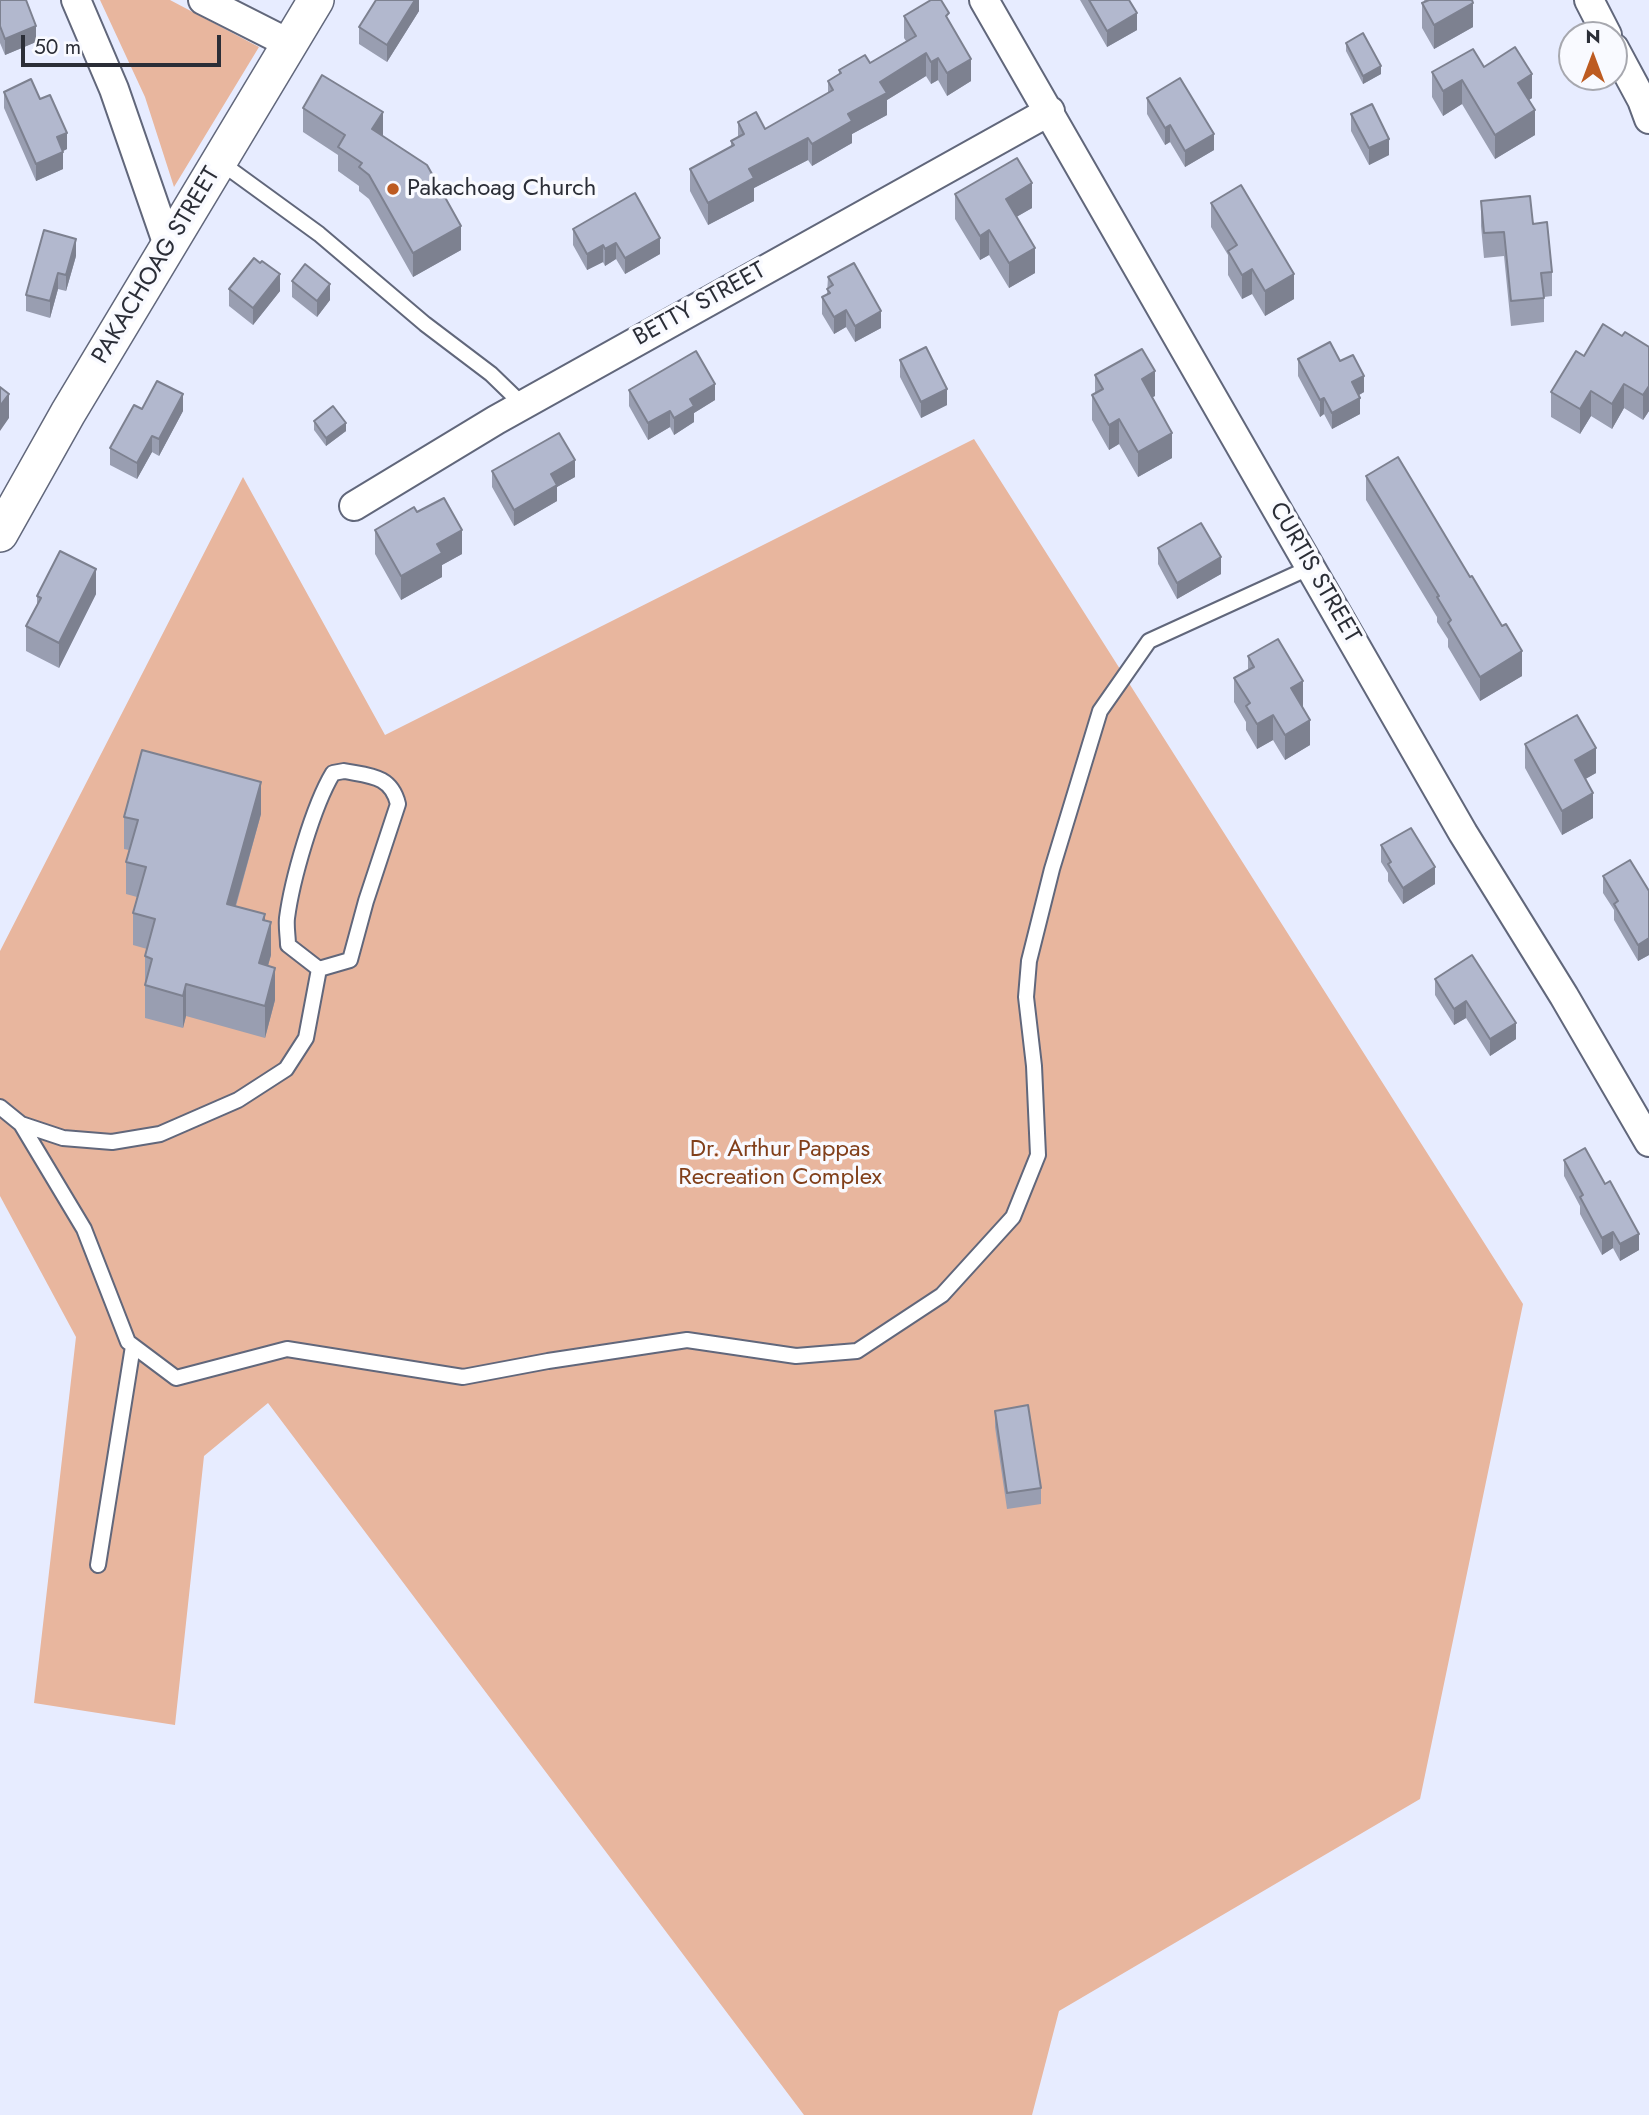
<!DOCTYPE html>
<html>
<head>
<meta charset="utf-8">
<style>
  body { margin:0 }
  #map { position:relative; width:1649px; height:2115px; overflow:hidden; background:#e7ecff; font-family:Jost,sans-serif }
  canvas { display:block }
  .north { position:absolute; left:1558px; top:21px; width:70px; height:70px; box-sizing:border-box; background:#f9faff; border:2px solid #a7a8af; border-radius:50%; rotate:0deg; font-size:19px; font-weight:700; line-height:28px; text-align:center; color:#2b2e37 }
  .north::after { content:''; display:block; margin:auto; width:24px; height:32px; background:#bd5b21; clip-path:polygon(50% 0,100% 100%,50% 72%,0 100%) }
  .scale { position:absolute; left:21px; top:35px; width:200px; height:32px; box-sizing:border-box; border:4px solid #2b2e37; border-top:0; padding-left:9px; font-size:21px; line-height:24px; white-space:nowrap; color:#2b2e37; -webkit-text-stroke:5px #f9faff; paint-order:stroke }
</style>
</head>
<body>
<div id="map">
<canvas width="1649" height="2115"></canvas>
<div class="north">N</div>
<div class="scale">50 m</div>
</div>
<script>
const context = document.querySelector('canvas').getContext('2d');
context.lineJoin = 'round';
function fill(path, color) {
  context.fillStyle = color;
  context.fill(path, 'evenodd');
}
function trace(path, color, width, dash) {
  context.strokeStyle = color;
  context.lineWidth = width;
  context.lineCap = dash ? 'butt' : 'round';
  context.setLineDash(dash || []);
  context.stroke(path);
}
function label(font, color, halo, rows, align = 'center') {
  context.font = font + ' Jost,sans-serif';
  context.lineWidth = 7;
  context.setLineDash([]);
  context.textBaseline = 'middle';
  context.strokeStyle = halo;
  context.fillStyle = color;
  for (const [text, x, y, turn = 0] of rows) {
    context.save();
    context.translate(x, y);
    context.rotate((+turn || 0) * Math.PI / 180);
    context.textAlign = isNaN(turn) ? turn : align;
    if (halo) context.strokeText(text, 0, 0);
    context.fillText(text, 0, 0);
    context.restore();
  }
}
fill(new Path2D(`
  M 100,0 L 170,0 L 259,47 L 174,187 L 145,97 Z
  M 974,439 L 1523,1304 L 1420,1799 L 1059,2011 L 1032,2115 L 804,2115 L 268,1403 L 204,1456 L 175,1725 L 34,1703 L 76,1337 L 0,1196 L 0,951 L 243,477 L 385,735 Z`), '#e8b69e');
const service = new Path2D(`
  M 220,162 L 319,234 L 425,324 L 491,374 L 523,405
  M 344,771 C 369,776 391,775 398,804 L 366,901 L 350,960 L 319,969 L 288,945 C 288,937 286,927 287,918 C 292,880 313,806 333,773 Z
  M 0,1107 L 21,1124 L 63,1138 L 112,1142 L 160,1134 L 238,1100 L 286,1069 L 306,1038 L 319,969
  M 21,1124 L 84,1229 L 128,1342 L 176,1378 L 287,1349 L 463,1377 L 548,1361 L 687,1340 L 796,1356 L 857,1351 L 942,1295 L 1013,1217 L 1038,1155 L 1034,1066 L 1026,997 L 1029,961 L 1052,869 L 1100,711 L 1149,641 L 1311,567
  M 98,1565 L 133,1346`);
const minor = new Path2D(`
  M 76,0 L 114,89 L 169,248
  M 203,0 L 290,44
  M 984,0 L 1463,833 L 1564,996 L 1649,1142
  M 1589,0 L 1607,35
  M 1614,48 L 1642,100 L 1649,119
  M 354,506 L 496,420 L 1050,111`);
const tertiary = new Path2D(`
  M 0,534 L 68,413 L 316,0`);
trace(service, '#61677b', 18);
trace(minor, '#61677b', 32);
trace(tertiary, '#61677b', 38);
trace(service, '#fff', 14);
trace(minor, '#fff', 28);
trace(tertiary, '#fff', 35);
fill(new Path2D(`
  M 0,0 L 36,42 L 5,55 L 0,43 Z
  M 419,0 L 419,11 L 387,62 L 359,44 L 359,27 Z
  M 1080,0 L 1129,0 L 1137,30 L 1107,47 Z
  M 1424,0 L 1472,0 L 1473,27 L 1434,49 L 1422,28 L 1422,3 L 1425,2 Z
  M 904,16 L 949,21 L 971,81 L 947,96 L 938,80 L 931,84 L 926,76 L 887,100 L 887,115 L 852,134 L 852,143 L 812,166 L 808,160 L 754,188 L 754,201 L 708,225 L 690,191 L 690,169 L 731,147 L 731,141 L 738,137 L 738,122 L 765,129 L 828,93 L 828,81 L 839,74 L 839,70 L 870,63 L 906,41 L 904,38 Z
  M 1346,43 L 1381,74 L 1363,84 L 1346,51 Z
  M 1484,67 L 1532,98 L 1529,100 L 1535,135 L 1495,159 L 1462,104 L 1443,116 L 1432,97 L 1432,72 Z
  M 4,92 L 40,99 L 67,149 L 63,151 L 63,169 L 36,181 L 4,108 Z
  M 1147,98 L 1214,150 L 1185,167 L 1170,142 L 1165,145 L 1147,114 Z
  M 303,108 L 383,136 L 461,250 L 413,277 L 369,199 L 359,191 L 359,186 L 338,171 L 338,155 L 303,132 Z
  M 1351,114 L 1389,155 L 1369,165 L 1351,131 Z
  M 955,194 L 1032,208 L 1016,217 L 1035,273 L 1009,288 L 989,255 L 980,260 L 955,219 Z
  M 1481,201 L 1552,272 L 1552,296 L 1544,297 L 1544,322 L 1511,326 L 1504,256 L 1484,258 L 1481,226 Z
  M 1211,203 L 1294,299 L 1265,316 L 1252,294 L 1242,299 L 1228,275 L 1228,255 L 1211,227 Z
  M 573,229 L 660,254 L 625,274 L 616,259 L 605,266 L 603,262 L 587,270 L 573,245 Z
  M 76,256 L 66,291 L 58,289 L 50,318 L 26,311 L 26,295 Z
  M 828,277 L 881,328 L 855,342 L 846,327 L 834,334 L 822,314 L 822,297 L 827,294 Z
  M 292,281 L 330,300 L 317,317 L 292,297 Z
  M 229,289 L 280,291 L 253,325 L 229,306 Z
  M 1622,336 L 1649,347 L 1649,411 L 1643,420 L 1624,408 L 1612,429 L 1591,416 L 1580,434 L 1551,417 L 1551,392 L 1584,356 Z
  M 1298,359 L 1340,361 L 1364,392 L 1359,395 L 1360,414 L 1332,429 L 1324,414 L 1320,417 L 1298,376 Z
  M 900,360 L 947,405 L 921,418 L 900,377 Z
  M 1095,375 L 1155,396 L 1152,397 L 1172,458 L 1138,477 L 1119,444 L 1109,450 L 1092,420 L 1092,395 L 1095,393 Z
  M 629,390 L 715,400 L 694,413 L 694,422 L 674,435 L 670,427 L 648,440 L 629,406 Z
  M 142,409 L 183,411 L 159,456 L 152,452 L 137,479 L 110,465 L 110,448 Z
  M 314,421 L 346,431 L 326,446 L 314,430 Z
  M 492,471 L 575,477 L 557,487 L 557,501 L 514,526 L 492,487 Z
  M 1366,476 L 1522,676 L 1480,701 L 1448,647 L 1448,639 L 1437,622 L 1437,617 L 1366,500 Z
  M 417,512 L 462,554 L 442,565 L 442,577 L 401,600 L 375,554 L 375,530 Z
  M 1158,548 L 1221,574 L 1177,599 L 1158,564 Z
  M 96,594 L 59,668 L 26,651 L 26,626 L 37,605 L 37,596 Z
  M 1248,656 L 1303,706 L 1302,707 L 1310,745 L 1285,760 L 1273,740 L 1257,749 L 1246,730 L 1246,722 L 1234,702 L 1234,678 L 1248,670 Z
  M 1525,744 L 1596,773 L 1585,779 L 1593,818 L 1562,835 L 1525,768 Z
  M 261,814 L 236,906 L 265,921 L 271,955 L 268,966 L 275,1000 L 265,1038 L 186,1016 L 183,1028 L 145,1018 L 145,956 L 147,949 L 133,945 L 133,913 L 137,897 L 126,894 L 126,862 L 129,850 L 124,849 L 124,817 Z
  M 1381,845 L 1435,884 L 1403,904 L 1388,881 L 1388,873 L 1381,862 Z
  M 1603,876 L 1649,891 L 1649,955 L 1638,961 L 1614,920 L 1614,910 L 1603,893 Z
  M 1435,979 L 1516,1039 L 1490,1056 L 1466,1018 L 1454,1025 L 1435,995 Z
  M 1564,1160 L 1639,1250 L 1620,1261 L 1613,1248 L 1602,1255 L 1580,1214 L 1580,1206 L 1564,1176 Z
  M 995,1411 L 1041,1488 L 1041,1504 L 1007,1509 L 995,1427 Z`), '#999eb1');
fill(new Path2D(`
  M 415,0 L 419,0 L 419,11 L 387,62 L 387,45 Z
  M 1473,3 L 1473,27 L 1434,49 L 1434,25 Z
  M 1137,13 L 1137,30 L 1107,47 L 1107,31 Z
  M 36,26 L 36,42 L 5,55 L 5,39 Z
  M 926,53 L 926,76 L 887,100 L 887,115 L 852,134 L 852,143 L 812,166 L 812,144 L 848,114 L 880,82 Z
  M 938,58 L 938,80 L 931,84 L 931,62 Z
  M 971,59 L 971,81 L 947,96 L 947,73 Z
  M 1381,66 L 1381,74 L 1363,84 L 1363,76 Z
  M 1532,74 L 1532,98 L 1518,107 L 1518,83 Z
  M 1462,80 L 1462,104 L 1443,116 L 1443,91 Z
  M 1535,110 L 1535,135 L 1495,159 L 1495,135 Z
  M 383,112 L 383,137 L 372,129 Z
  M 1170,125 L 1170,142 L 1165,145 L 1165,128 Z
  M 67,133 L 67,149 L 57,154 L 57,137 Z
  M 1214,134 L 1214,150 L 1185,167 L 1185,151 Z
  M 808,138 L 808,160 L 754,188 L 754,201 L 708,225 L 708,203 L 749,169 Z
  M 1389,139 L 1389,155 L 1369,165 L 1369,148 Z
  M 63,152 L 63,169 L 36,181 L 36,164 Z
  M 1032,183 L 1032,208 L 1006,223 L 1006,199 Z
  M 461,226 L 461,250 L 413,277 L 413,253 Z
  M 989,230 L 989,255 L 980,260 L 980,236 Z
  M 660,238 L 660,254 L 625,274 L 625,258 Z
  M 76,239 L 76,256 L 66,291 L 66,275 Z
  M 616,243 L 616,259 L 605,266 L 605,249 Z
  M 603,245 L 603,262 L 587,270 L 587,254 Z
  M 1035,248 L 1035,273 L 1009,288 L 1009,263 Z
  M 1252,269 L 1252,294 L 1242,299 L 1242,275 Z
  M 58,273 L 58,289 L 50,318 L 50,301 Z
  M 280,274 L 280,291 L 253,325 L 253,308 Z
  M 1294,274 L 1294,299 L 1265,316 L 1265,291 Z
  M 330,284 L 330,300 L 317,317 L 317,301 Z
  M 846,310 L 846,327 L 834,334 L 834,317 Z
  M 881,311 L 881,328 L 855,342 L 855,326 Z
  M 1155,371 L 1155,396 L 1142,403 L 1142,379 Z
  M 1364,376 L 1364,392 L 1352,399 L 1352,382 Z
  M 715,384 L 715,400 L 694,413 L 694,422 L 674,435 L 674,418 L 690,399 Z
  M 1624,384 L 1624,408 L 1612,429 L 1612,404 Z
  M 1649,386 L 1649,411 L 1643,420 L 1643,395 Z
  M 947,389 L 947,405 L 921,418 L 921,402 Z
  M 1591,391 L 1591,416 L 1580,434 L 1580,409 Z
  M 9,394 L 9,418 L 0,431 L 0,406 Z
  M 183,394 L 183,411 L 159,456 L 159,439 Z
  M 1324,398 L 1324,414 L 1320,417 L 1320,400 Z
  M 1360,398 L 1360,414 L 1332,429 L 1332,413 Z
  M 670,411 L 670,427 L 648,440 L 648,423 Z
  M 1119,419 L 1119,444 L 1109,450 L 1109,425 Z
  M 346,423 L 346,431 L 326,446 L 326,438 Z
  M 1172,433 L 1172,458 L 1138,477 L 1138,452 Z
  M 152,436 L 152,452 L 137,479 L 137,463 Z
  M 575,460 L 575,477 L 557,487 L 557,501 L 514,526 L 514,510 L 551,474 Z
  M 462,530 L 462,554 L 442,565 L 442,577 L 401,600 L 401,576 L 437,544 Z
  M 1221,557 L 1221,574 L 1177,599 L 1177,583 Z
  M 96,569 L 96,594 L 59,668 L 59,643 Z
  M 1522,651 L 1522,676 L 1480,701 L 1480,677 Z
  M 1303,681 L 1303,706 L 1291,713 L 1291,688 Z
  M 1273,715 L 1273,740 L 1257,749 L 1257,724 Z
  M 1310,720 L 1310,745 L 1285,760 L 1285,735 Z
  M 1596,748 L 1596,773 L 1575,785 L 1575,760 Z
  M 261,782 L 261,814 L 227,936 L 227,904 Z
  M 1593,793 L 1593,818 L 1562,835 L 1562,811 Z
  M 1435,867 L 1435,884 L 1403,904 L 1403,888 Z
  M 265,914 L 265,943 L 271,922 L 271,955 L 259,996 L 259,963 L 263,920 Z
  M 1649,938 L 1649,955 L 1638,961 L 1638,945 Z
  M 275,968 L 275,1000 L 265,1038 L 265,1006 Z
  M 186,984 L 186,1016 L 183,1028 L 183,996 Z
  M 1466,1001 L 1466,1018 L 1454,1025 L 1454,1009 Z
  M 1516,1023 L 1516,1039 L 1490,1056 L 1490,1039 Z
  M 1613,1232 L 1613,1248 L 1602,1255 L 1602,1238 Z
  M 1639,1234 L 1639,1250 L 1620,1261 L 1620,1244 Z`), '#7d8190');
const building = new Path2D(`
  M 0,0 L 26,0 L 36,26 L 5,39 L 0,26 Z
  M 376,0 L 415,0 L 387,45 L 359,27 Z
  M 931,0 L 941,0 L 949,13 L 946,16 L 971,59 L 947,73 L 938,58 L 931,62 L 926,53 L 880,82 L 887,93 L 848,114 L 852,121 L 812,144 L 808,138 L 749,169 L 754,178 L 708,203 L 690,169 L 734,145 L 731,141 L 744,134 L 738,122 L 756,112 L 765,129 L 833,90 L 828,81 L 841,73 L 839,70 L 865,55 L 870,63 L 916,36 L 904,16 Z
  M 1089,0 L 1129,0 L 1137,13 L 1107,31 Z
  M 1429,0 L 1472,0 L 1473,3 L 1434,25 L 1422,3 Z
  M 1363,33 L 1381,66 L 1363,76 L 1346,43 Z
  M 1515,47 L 1532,74 L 1518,83 L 1535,110 L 1495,135 L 1462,80 L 1443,91 L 1432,72 L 1473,49 L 1484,67 Z
  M 322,75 L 383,112 L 372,129 L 427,165 L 461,226 L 413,253 L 369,175 L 359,167 L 362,163 L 338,147 L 345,135 L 303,108 Z
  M 1180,78 L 1214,134 L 1185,151 L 1170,125 L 1165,128 L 1147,98 Z
  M 31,79 L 40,99 L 50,95 L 67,133 L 57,137 L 63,152 L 36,164 L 4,92 Z
  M 1372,104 L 1389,139 L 1369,148 L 1351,114 Z
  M 1017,158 L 1032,183 L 1006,199 L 1035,248 L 1009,263 L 989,230 L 980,236 L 955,194 Z
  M 1241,185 L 1294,274 L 1265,291 L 1252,269 L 1242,275 L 1228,251 L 1237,245 L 1211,203 Z
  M 635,193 L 660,238 L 625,258 L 616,243 L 605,249 L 603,245 L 587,254 L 573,229 Z
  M 1530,196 L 1533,224 L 1547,222 L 1552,272 L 1541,273 L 1544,298 L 1511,301 L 1504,232 L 1484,233 L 1481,201 Z
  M 44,230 L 76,239 L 66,275 L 58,273 L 50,301 L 26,295 Z
  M 254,258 L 260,263 L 262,261 L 280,274 L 253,308 L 229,289 Z
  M 854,263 L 881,311 L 855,326 L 846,310 L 834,317 L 822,297 L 830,293 L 827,289 L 833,285 L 828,277 Z
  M 305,264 L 330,284 L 317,301 L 292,281 Z
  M 1603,324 L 1622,336 L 1625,332 L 1649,347 L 1649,386 L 1643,395 L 1624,384 L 1612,404 L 1591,391 L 1580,409 L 1551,392 L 1576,351 L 1584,356 Z
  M 1330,342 L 1340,361 L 1353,355 L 1364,376 L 1352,382 L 1360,398 L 1332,413 L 1324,398 L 1320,400 L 1298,359 Z
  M 926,347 L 947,389 L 921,402 L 900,360 Z
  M 1142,349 L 1155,371 L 1142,379 L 1172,433 L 1138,452 L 1119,419 L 1109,425 L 1092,395 L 1103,389 L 1095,375 Z
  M 696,351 L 715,384 L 690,399 L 694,406 L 674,418 L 670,411 L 648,423 L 629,390 Z
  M 157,381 L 183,394 L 159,439 L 152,436 L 137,463 L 110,448 L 134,405 L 142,409 Z
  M 0,387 L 9,394 L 0,406 Z
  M 333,406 L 346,423 L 326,438 L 314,421 Z
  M 559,433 L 575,460 L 551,474 L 557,485 L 514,510 L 492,471 Z
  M 1398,457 L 1470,577 L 1472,576 L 1502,626 L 1506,624 L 1522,651 L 1480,677 L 1448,623 L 1451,620 L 1437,597 L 1439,596 L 1366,476 Z
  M 444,498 L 462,530 L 437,544 L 442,553 L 401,576 L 375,530 L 414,507 L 417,512 Z
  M 1201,523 L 1221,557 L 1177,583 L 1158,548 Z
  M 60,551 L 96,569 L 59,643 L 26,626 L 41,598 L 37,596 Z
  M 1278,639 L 1303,681 L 1291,688 L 1310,720 L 1285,735 L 1273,715 L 1257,724 L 1246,706 L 1250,703 L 1234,678 L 1254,667 L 1248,656 Z
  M 1577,715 L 1596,748 L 1575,760 L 1593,793 L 1562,811 L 1525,744 Z
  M 142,750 L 261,782 L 227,904 L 265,914 L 263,920 L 271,922 L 259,963 L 275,968 L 265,1006 L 186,984 L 183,996 L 145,985 L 152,959 L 145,956 L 155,919 L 133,913 L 146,867 L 126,862 L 138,820 L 124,817 Z
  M 1411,828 L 1435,867 L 1403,888 L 1388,864 L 1391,862 L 1381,845 Z
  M 1630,860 L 1649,891 L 1649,938 L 1638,945 L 1614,904 L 1618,901 L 1603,876 Z
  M 1472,955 L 1516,1023 L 1490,1039 L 1466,1001 L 1454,1009 L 1435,979 Z
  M 1585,1148 L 1605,1184 L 1610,1181 L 1639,1234 L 1620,1244 L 1613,1232 L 1602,1238 L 1580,1197 L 1583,1195 L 1564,1160 Z
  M 1028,1405 L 1041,1488 L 1007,1493 L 995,1411 Z`);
fill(building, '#b2b8ce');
trace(building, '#7d8190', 2);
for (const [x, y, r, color] of [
  [393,189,7,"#bd5b21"]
]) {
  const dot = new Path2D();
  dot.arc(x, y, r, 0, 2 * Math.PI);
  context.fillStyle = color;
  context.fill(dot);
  trace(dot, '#f9faff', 2.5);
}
label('24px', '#2b2e37', '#f9faff', [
  ["Pakachoag Church",407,189]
], 'left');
label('24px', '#2b2e37', '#f9faff', [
  ["PAKACHOAG STREET",157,266,-59],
  ["BETTY STREET",700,305,-29],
  ["CURTIS STREET",1314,573,60]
]);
label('24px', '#813f1a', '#f9faff', [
  ["Dr. Arthur Pappas",780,1150],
  ["Recreation Complex",780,1178]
]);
</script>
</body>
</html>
